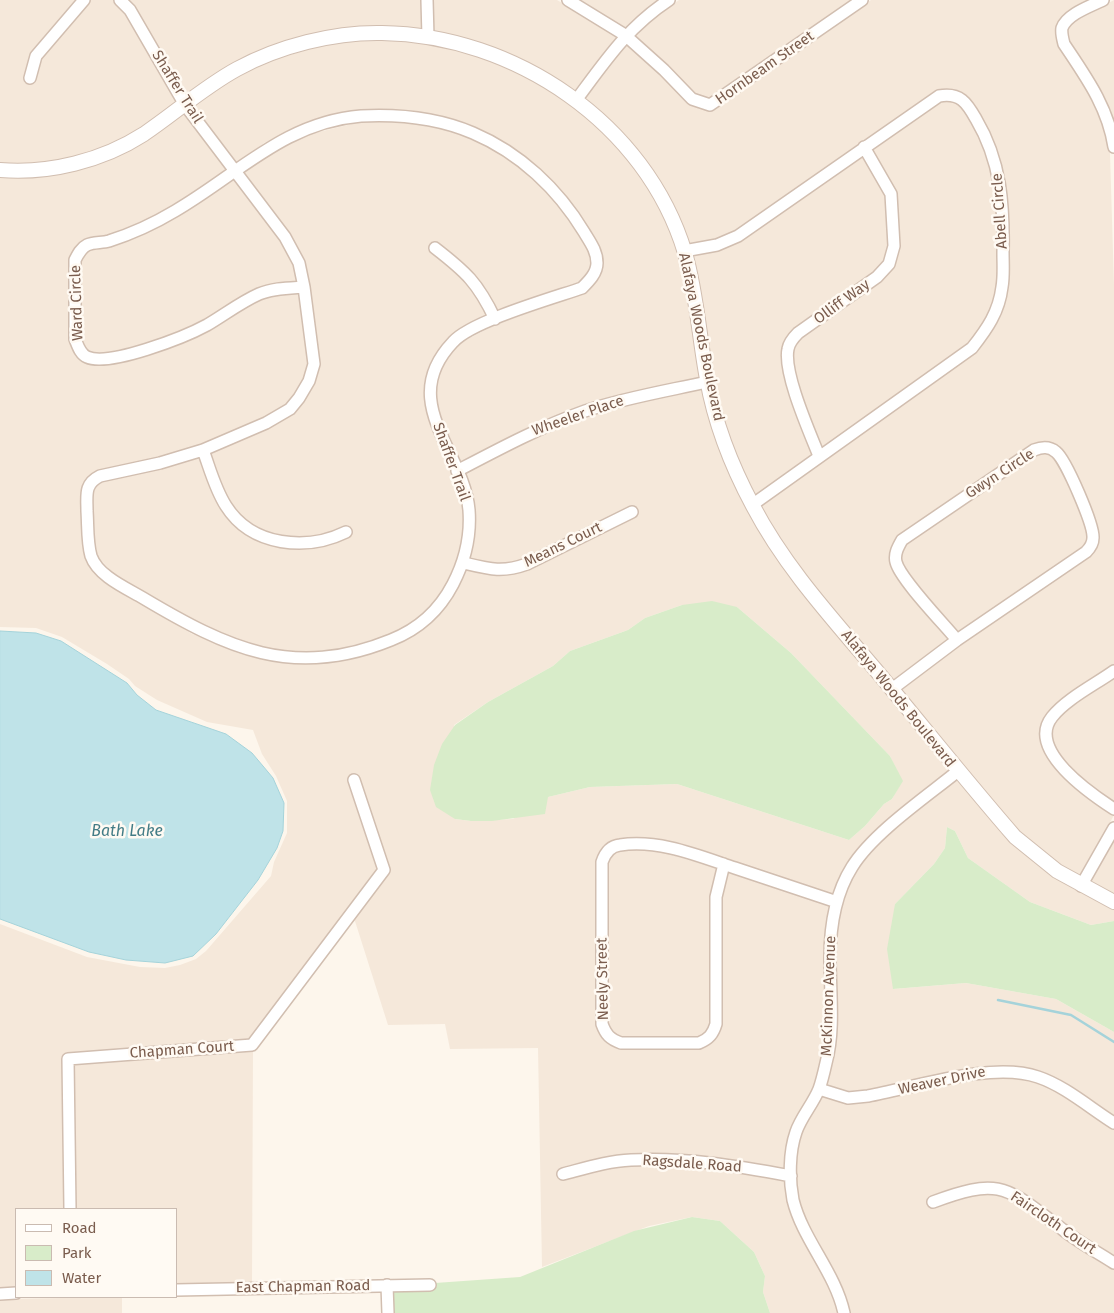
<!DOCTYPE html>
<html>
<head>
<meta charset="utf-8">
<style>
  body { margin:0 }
  #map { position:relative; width:1114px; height:1313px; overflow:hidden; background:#fdf6ec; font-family:"Fira Sans",sans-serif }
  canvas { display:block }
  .legend { position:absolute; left:15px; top:1208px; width:162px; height:90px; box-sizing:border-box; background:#fffaf3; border:1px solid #cabbb1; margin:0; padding:6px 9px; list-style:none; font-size:15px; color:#7a5c4d }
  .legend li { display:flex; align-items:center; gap:10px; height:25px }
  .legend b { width:25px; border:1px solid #cabbb1 }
</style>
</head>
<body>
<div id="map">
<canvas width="1114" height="1313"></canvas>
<ul class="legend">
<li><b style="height:6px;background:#fff"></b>Road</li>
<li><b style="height:14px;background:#d8ecc9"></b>Park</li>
<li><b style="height:14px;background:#bfe3e8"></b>Water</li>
</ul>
</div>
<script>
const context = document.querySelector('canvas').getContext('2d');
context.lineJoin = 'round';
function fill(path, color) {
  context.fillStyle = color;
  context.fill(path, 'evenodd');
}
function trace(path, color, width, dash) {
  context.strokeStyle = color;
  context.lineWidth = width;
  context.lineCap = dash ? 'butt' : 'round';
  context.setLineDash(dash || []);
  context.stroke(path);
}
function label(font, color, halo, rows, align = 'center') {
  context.font = font + ' "Fira Sans",sans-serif';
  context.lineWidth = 5;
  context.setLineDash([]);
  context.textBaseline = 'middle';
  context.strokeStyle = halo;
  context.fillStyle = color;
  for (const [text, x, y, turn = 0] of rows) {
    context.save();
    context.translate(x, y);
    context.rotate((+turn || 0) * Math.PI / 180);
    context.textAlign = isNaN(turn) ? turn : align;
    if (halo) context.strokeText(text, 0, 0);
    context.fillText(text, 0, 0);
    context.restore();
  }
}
fill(new Path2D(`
  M 0,0 L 77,0 L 31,54 L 24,82 L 33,84 L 40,58 L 91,0 L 114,0 L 126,14 L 178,103 L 137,132 L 95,152 L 64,161 L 40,165 L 0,164 Z
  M 127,0 L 423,0 L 423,31 L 328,33 L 186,97 Z
  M 432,0 L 557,0 L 618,36 L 576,92 L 531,64 L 500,50 L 432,33 Z
  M 579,0 L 660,0 L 625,28 Z
  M 679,0 L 853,0 L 709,100 L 695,95 L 633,35 L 653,18 Z
  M 871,0 L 1092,0 L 1059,25 L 1093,97 L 1107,134 L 1110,154 L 1114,285 L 1114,665 L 1057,704 L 1042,740 L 1045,752 L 1052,763 L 1088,798 L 1114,815 L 1080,879 L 1060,866 L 1018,833 L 899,690 L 1098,538 L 1097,527 L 1066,455 L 1051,443 L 1042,442 L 1032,445 L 891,556 L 950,639 L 893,682 L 796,567 L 759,507 L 974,352 L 992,331 L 1002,310 L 1007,288 L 1006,194 L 1002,167 L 990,134 L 970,99 L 958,91 L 948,89 L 938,91 L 736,231 L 716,239 L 687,245 L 635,151 L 584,99 L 626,42 L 690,104 L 700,109 L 712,110 Z
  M 1114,0 L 1114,123 L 1101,91 L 1069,42 L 1067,30 L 1072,23 Z
  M 382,38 L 423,42 L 497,60 L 574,104 L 629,159 L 660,207 L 681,257 L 702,377 L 615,396 L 584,406 L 520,431 L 459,464 L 441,425 L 436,397 L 438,373 L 445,359 L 458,344 L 497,324 L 584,293 L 595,282 L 602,267 L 600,250 L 576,209 L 544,172 L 508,145 L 474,127 L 437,116 L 400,111 L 359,111 L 323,119 L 296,127 L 264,143 L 237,164 L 192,106 L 237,75 L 266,62 L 330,43 Z
  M 948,100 L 956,101 L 963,107 L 982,139 L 993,170 L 997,195 L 999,235 L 998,286 L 993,307 L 984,325 L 969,343 L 821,448 L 803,402 L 792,359 L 793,350 L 801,338 L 879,281 L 899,246 L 898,208 L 895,191 L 871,148 L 940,101 Z
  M 184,112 L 229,170 L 172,207 L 138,224 L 76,247 L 71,339 L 85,362 L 101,365 L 151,354 L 207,331 L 261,299 L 276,295 L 300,293 L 309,364 L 305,379 L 295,395 L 287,404 L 264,418 L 201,444 L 159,457 L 98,472 L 87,478 L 82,490 L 84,541 L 110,584 L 192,634 L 260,659 L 297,663 L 338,661 L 363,655 L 394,645 L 423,630 L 447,605 L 466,569 L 497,576 L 514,574 L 529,569 L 638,515 L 634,505 L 525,559 L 498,565 L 469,558 L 463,474 L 523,441 L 586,416 L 617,407 L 704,388 L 746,504 L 951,770 L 881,828 L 834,895 L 721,858 L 609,844 L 597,1024 L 601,1035 L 609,1044 L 620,1048 L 699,1048 L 709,1044 L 717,1036 L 721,1024 L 721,897 L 726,871 L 831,905 L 825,955 L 825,1033 L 822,1060 L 787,1170 L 704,1157 L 630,1154 L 600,1158 L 558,1169 L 560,1180 L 601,1169 L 630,1165 L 661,1165 L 703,1167 L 787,1181 L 839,1313 L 770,1313 L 763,1292 L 765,1276 L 754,1252 L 720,1221 L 692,1217 L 649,1226 L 542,1267 L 538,1048 L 450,1049 L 445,1024 L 388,1025 L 354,918 L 389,868 L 357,773 L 348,777 L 379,869 L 249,1040 L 68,1053 L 65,1209 L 16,1209 L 16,1288 L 0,1288 L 0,924 L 87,957 L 140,967 L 165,968 L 180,965 L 196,959 L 206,951 L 271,876 L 274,862 L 287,833 L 287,801 L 276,776 L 262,754 L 253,730 L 207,722 L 157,700 L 135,686 L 129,679 L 107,664 L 62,637 L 36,628 L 0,627 L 0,175 L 41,175 ZM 682,605 L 737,607 L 791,653 L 890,756 L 902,781 L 892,799 L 884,804 L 865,826 L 849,840 L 677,784 L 590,787 L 548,797 L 513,819 L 471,821 L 455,819 L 454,725 L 488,702 L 553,666 L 570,651 L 628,630 L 645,618 Z
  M 399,121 L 435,127 L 471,138 L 503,155 L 537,180 L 569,216 L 591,253 L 592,264 L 588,275 L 580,283 L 498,313 L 487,290 L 471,270 L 433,241 L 428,249 L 464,277 L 479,297 L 489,317 L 452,336 L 437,353 L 429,371 L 427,398 L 431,428 L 453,473 L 464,510 L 460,561 L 441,598 L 419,620 L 390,635 L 336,650 L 297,652 L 262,649 L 197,624 L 115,575 L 96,555 L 91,491 L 94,485 L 101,482 L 161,468 L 200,456 L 214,495 L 256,538 L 284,548 L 309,549 L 331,545 L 352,535 L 348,525 L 328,535 L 309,539 L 286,537 L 260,529 L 242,518 L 231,505 L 223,491 L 209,453 L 292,413 L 318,363 L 309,282 L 289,234 L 243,173 L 269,152 L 298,137 L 360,122 Z
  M 863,154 L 886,195 L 889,246 L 885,261 L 874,273 L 784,347 L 813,454 L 754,498 L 736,460 L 712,380 L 690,255 L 718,250 Z
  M 235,179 L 281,240 L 294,265 L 298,282 L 149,343 L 100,354 L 88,352 L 83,348 L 80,338 L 80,261 L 82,256 L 89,250 L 111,246 L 176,217 Z
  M 1042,453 L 1049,454 L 1058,462 L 1088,531 L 1088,541 L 1083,548 L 958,633 L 904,569 L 900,557 L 902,550 L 906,544 L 1036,455 Z
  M 1114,678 L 1114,802 L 1094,789 L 1059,756 L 1052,738 L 1055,721 L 1063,713 Z
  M 957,778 L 1054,875 L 1083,893 L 1114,908 L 1114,921 L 1091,925 L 1030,902 L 968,858 L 955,831 L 947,827 L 945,848 L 934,864 L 895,904 L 893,989 L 966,983 L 1056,999 L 1114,1032 L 1114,1117 L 1041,1072 L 1016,1067 L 991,1065 L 868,1091 L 849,1092 L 825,1085 L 836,928 L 841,903 L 849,886 L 856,870 L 886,837 Z
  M 1114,838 L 1114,897 L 1088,884 Z
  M 620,850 L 655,850 L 717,868 L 711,897 L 711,1023 L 705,1035 L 698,1037 L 621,1037 L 614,1035 L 609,1030 L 607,1023 L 607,863 L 614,853 Z
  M 253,1050 L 252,1283 L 176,1284 L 176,1209 L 75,1209 L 73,1064 Z
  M 991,1076 L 1037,1082 L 1058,1093 L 1114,1129 L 1114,1257 L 1065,1226 L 1033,1199 L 1014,1188 L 998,1184 L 980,1182 L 958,1187 L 927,1198 L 930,1208 L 979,1193 L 1011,1198 L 1060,1235 L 1114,1269 L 1114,1313 L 849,1313 L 834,1270 L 806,1219 L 798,1198 L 796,1154 L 801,1134 L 821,1095 L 847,1103 L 869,1102 Z
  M 122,1297 L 122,1313 L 0,1313 L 0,1299 Z`), '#f5e8da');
fill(new Path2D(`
  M 712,601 L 737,607 L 791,653 L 890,756 L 903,781 L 892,799 L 884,804 L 865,826 L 849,840 L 677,784 L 590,787 L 548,797 L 545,814 L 492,821 L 471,821 L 455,819 L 436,807 L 430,790 L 434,765 L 442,744 L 455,725 L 488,702 L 553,666 L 570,651 L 628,630 L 645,618 L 682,605 Z
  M 947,827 L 955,831 L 968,858 L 1030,902 L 1091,925 L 1114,921 L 1114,1032 L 1056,999 L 966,983 L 893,989 L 887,949 L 895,904 L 934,864 L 945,848 Z
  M 692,1217 L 720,1221 L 754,1252 L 765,1276 L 763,1292 L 770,1313 L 394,1313 L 394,1290 L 434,1290 L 435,1283 L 520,1277 L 634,1231 Z`), '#d8ecc9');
const water = new Path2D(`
  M 0,631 L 36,633 L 61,641 L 127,683 L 137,695 L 156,710 L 226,734 L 252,753 L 263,766 L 273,778 L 284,803 L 283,831 L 277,848 L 258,880 L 216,934 L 193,956 L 165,963 L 126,960 L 89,952 L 0,919 Z`);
fill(water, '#bfe3e8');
trace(water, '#a5d3da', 1);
trace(new Path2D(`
  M 998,1000 L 1071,1015 L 1114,1042`), '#a5d3da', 2.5);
const minor = new Path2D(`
  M 120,0 L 130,10 L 185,105 L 285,237 L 299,263 L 304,287 L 314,364 L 309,381 L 299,398 L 290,409 L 266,423 L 203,450 L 160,463 L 100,476 C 84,484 87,495 87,511 C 88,525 87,542 91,556 C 98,576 126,588 143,598 C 227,648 293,680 391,640 C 419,629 439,611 453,584 C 465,561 471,537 469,510 C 464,451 396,402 453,342 C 472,321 553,298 582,288 C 589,281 597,273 597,263 C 597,251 590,242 584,232 C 558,189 520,153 473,133 C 438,118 399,114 361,116 C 285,122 237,175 175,211 C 155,223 131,234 109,241 C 102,243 93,242 87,245 C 81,248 78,254 75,260 L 75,339 C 78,346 80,354 87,357 C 109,367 185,337 207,325 C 224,315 241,302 259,294 C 273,288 289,288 304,287
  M 427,0 L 428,37
  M 568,0 L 625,35 L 664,70 L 692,99 L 710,105 L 862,0
  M 1103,0 C 1091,6 1067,14 1062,28 C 1061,33 1063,40 1064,44 C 1086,77 1108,107 1114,147
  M 30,78 L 36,56 L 84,0
  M 577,99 C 606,60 628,27 669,0
  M 435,248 C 466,272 478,283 495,319
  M 684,251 L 717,245 L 738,236 L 939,96 C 960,92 967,103 976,119 C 1001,161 1004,205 1003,253 C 1003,264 1004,276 1002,287 C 999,312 987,329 972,348 L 752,505
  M 203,450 C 210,469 215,489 226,506 C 252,547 307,551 346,532
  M 819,456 C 810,433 783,373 788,349 C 789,343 793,338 798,333 L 877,277 L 889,264 L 894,246 L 891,194 L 864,147
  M 457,471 C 499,449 540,427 585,411 C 624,398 666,391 707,382
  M 464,563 C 489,569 502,573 527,564 L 632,512
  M 1114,671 C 1096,684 1066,699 1052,717 C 1026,750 1091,794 1114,809
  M 892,689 L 957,640 L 1086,552 C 1090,548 1093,544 1093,538 C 1094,525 1066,460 1056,452 C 1049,446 1042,447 1034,450 L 902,540 C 898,547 894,554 896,562 C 900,579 944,624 957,640
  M 724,864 L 716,897 L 716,1024 C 713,1034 709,1039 699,1043 L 621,1043 C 610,1039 606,1035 602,1024 L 602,862 C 605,853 610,846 620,845 C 659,839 699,856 735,868 C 769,879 803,891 837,902
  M 1081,886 L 1114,828
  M 819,1089 L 848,1098 L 868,1096 C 916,1087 993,1061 1038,1077 C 1065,1086 1090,1108 1114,1123
  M 563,1174 C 586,1168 608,1161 631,1160 C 685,1157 738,1166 791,1176
  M 933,1202 C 1002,1176 1007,1188 1062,1229 C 1078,1242 1097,1252 1114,1263
  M 70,1209 L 68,1059 L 252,1045 L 384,870 L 354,780
  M 387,1285 L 388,1313
  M 176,1290 L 430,1285
  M 0,1294 L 16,1293
  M 844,1313 C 835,1272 803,1240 793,1200 C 789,1179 789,1152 796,1132 C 801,1117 813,1104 819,1089 C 822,1081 824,1072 826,1063 C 835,1030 830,992 830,958 C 830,927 835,894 852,867 C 873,833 926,797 958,771`);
const tertiary = new Path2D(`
  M 0,170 C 49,174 102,161 144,134 C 175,113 204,87 237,69 C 279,46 334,32 382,33 C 514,35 646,123 685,253 C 697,294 699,337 707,379 C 715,424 732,467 753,506 C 785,567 831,617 875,669 C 922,725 967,782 1015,837 L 1057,871 L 1114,902`);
trace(minor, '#d1beb0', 14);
trace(tertiary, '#d1beb0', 16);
trace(minor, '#fff', 11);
trace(tertiary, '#fff', 14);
label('15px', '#7a5c4d', '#fffaf3', [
  ["Hornbeam Street",765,68,-35],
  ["Shaffer Trail",177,87,58],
  ["Abell Circle",1000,211,-94],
  ["Olliff Way",842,302,-36],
  ["Ward Circle",77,303,-92],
  ["Alafaya Woods Boulevard",701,337,78],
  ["Wheeler Place",578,416,-19],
  ["Shaffer Trail",451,462,70],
  ["Gwyn Circle",1000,474,-33],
  ["Means Court",563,545,-26],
  ["Alafaya Woods Boulevard",898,699,51],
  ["Neely Street",603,979,-91],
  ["McKinnon Avenue",829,996,-88],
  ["Chapman Court",182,1050,-4],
  ["Weaver Drive",942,1081,-12],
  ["Ragsdale Road",692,1164,4],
  ["Faircloth Court",1053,1223,34],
  ["East Chapman Road",303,1287,-1]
]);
label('italic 16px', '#437c86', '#fffaf3', [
  ["Bath Lake",127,832]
]);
</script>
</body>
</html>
